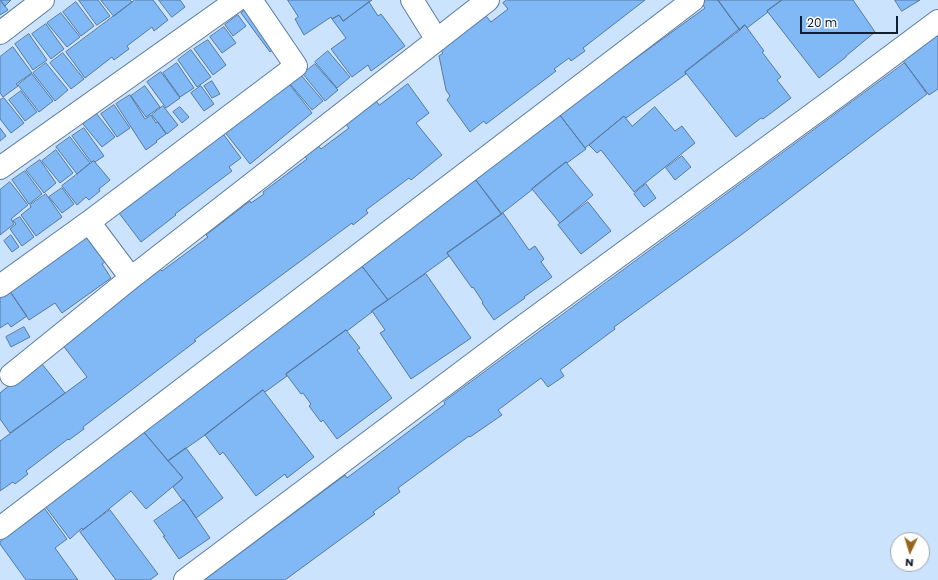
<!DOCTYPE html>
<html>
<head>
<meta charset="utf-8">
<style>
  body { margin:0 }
  #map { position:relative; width:938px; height:580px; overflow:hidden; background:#cce3fd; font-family:Poppins,sans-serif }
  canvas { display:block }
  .north { position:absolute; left:890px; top:532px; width:40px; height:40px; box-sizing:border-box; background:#fff; border:1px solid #9fa5ab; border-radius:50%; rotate:184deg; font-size:11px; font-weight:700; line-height:16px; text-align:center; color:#101e2e }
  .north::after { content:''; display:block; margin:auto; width:14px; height:18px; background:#986519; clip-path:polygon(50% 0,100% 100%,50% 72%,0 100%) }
  .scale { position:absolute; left:800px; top:16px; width:98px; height:18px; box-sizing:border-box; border:2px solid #101e2e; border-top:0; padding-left:5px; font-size:12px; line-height:14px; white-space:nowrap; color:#101e2e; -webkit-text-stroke:3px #fff; paint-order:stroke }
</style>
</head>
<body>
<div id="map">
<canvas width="938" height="580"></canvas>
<div class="north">N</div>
<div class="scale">20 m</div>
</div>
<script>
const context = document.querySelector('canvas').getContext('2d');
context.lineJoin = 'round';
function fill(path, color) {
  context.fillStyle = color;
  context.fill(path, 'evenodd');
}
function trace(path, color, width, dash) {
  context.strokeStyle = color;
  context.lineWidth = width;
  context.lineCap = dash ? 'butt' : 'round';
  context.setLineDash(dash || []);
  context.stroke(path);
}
const building = new Path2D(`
  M 0,0 L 8,10 L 0,15 Z
  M 1,0 L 11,0 L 5,6 Z
  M 79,0 L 98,0 L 110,16 L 97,25 Z
  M 101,0 L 130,0 L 132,2 L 114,16 Z
  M 135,0 L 153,0 L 168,20 L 154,31 L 152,27 L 127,46 L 129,49 L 114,60 L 112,57 L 85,78 L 66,52 Z
  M 159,0 L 180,0 L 185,7 L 172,17 Z
  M 288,0 L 372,0 L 343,21 L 339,15 L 332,19 L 331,17 L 304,35 L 295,19 L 298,17 Z
  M 507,0 L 645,0 L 583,48 L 585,51 L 571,61 L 569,58 L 554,69 L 556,71 L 486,124 L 484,121 L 470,132 L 447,100 L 450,96 L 446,90 L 439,56 L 443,53 L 439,48 L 469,26 L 470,28 L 486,16 L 491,22 L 508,9 L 503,3 Z
  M 707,0 L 718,0 L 740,30 L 685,72 L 686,74 L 626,118 L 624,116 L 585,148 L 559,114 L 705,8 L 702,4 Z
  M 718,0 L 782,0 L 767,11 L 768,12 L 747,28 L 745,25 L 740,30 Z
  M 782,0 L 853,0 L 875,32 L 846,56 L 846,57 L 819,78 L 767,11 Z
  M 895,0 L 920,0 L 902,11 Z
  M 76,2 L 94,26 L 81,36 L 63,12 Z
  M 369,2 L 378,16 L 381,14 L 405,46 L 371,71 L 368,65 L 352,77 L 331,49 L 346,38 L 332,19 L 339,15 L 343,21 Z
  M 253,5 L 282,43 L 270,52 L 241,13 Z
  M 61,13 L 80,37 L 67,47 L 47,23 Z
  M 238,15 L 246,26 L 233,36 L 225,25 Z
  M 46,24 L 64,49 L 51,59 L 32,34 Z
  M 745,25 L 764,51 L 762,52 L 781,77 L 777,80 L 791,98 L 763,119 L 761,118 L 736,137 L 685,72 Z
  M 224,27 L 236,43 L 222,53 L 210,37 Z
  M 29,34 L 47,60 L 33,70 L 15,44 Z
  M 938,35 L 938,89 L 929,95 L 903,61 Z
  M 208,40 L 226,65 L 213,75 L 194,49 Z
  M 13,47 L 32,73 L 16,84 L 18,86 L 3,97 L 0,93 L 0,57 Z
  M 191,50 L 211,77 L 197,87 L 178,60 Z
  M 328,51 L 350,77 L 337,88 L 315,62 Z
  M 63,53 L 84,79 L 71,89 L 50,63 Z
  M 46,63 L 68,90 L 55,101 L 33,73 Z
  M 177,63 L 194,88 L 180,97 L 163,73 Z
  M 905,63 L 927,94 L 741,235 L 614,327 L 615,329 L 560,370 L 564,376 L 548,387 L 541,378 L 498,410 L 502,415 L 470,437 L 469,436 L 398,488 L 400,492 L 373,512 L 375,514 L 285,580 L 204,580 L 345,475 L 347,478 L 445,404 L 444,402 Z
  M 315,64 L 338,90 L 325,101 L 303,74 Z
  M 161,72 L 180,98 L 166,108 L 147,82 Z
  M 32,74 L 53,101 L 39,112 L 18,85 Z
  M 301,75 L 323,101 L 312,110 L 290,84 Z
  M 286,80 L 312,113 L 250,164 L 223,130 Z
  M 212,81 L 220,94 L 212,98 L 204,86 Z
  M 408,84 L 429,113 L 416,123 L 442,155 L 411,180 L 409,178 L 366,210 L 368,213 L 353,225 L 352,223 L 194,340 L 196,341 L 83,427 L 84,429 L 69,440 L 68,439 L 26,471 L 28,474 L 15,484 L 13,482 L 0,491 L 0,441 L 87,377 L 62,344 L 159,268 L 162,271 L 208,237 L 206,235 L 250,201 L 251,203 L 264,194 L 263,192 L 307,159 L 302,154 L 316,143 L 321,149 L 349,128 L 345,123 L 375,99 L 379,105 Z
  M 145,86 L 160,107 L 146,117 L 131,96 Z
  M 201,86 L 214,104 L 204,111 L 191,93 Z
  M 21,91 L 37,112 L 25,121 L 9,100 Z
  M 130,95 L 145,119 L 151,115 L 156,123 L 158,122 L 166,134 L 156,141 L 157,142 L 146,150 L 116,104 Z
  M 4,98 L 24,123 L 11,133 L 0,119 L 0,100 Z
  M 114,105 L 130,128 L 117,137 L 101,114 Z
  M 163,106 L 178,125 L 167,134 L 152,115 Z
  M 180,107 L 189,117 L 182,123 L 173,112 Z
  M 655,107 L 675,131 L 682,126 L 695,143 L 634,192 L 601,150 L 597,153 L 589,145 L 624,116 L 632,126 Z
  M 96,113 L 115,137 L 102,147 L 83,124 Z
  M 559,114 L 586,149 L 567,163 L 566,162 L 532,189 L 533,189 L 501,214 L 475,179 Z
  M 0,128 L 6,136 L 0,141 Z
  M 84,128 L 104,156 L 95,162 L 94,161 L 91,162 L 72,136 Z
  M 221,131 L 241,158 L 229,167 L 232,171 L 175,214 L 176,215 L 141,242 L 116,209 Z
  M 70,137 L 90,163 L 77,174 L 56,147 Z
  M 56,150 L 73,173 L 60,183 L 42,161 Z
  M 682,156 L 691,167 L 675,180 L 666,168 Z
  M 40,160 L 56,183 L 44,193 L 26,170 Z
  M 94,161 L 110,180 L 99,189 L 100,191 L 89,200 L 86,197 L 77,205 L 62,186 Z
  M 566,162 L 593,195 L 560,223 L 532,189 Z
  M 25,171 L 42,194 L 29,204 L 12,180 Z
  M 475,179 L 502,214 L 447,253 L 449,256 L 388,300 L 361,265 Z
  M 10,182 L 28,205 L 11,219 L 14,224 L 0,235 L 0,190 Z
  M 646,184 L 656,198 L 644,207 L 634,194 Z
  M 62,188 L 74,204 L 62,213 L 49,197 Z
  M 46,194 L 62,217 L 36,236 L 21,215 L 31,207 L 30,205 Z
  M 588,202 L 611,231 L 581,254 L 558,225 Z
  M 503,213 L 529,250 L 535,246 L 544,259 L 541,262 L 552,277 L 524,297 L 525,298 L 494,320 L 482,303 L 483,302 L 473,287 L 472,288 L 447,253 Z
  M 20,217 L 34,237 L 22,246 L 10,229 L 16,224 L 13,221 Z
  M 94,227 L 114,256 L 102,264 L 111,278 L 62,313 L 55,303 L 29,320 L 9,290 Z
  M 11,235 L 19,247 L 12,252 L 4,241 Z
  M 361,265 L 388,300 L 372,311 L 372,312 L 347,331 L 346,330 L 286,374 L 287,376 L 265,392 L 263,390 L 205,435 L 168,461 L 142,430 Z
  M 426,274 L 471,338 L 411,379 L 380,333 L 385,330 L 372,311 Z
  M 9,290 L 27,316 L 11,327 L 8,323 L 0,328 L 0,297 Z
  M 24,327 L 30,337 L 11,347 L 6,337 Z
  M 346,330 L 360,348 L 357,350 L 392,398 L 337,439 L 323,420 L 321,422 L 309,406 L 311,404 L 303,393 L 301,394 L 286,374 Z
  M 42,364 L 65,393 L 10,433 L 0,419 L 0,393 L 16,380 Z
  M 263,390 L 314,457 L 287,478 L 285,474 L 256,496 L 223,452 L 220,455 L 205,435 Z
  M 142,430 L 183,478 L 146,509 L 131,491 L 83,530 L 82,528 L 70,539 L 45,506 Z
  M 186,448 L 223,498 L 196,518 L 184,500 L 183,501 L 173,487 L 183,478 L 168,461 Z
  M 184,500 L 210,538 L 179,559 L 163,536 L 165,536 L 154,521 Z
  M 45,509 L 67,539 L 55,548 L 78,580 L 26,580 L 0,544 L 0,542 Z
  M 110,510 L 158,574 L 150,580 L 116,580 L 80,532 Z`);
fill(building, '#81b9f6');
trace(building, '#56799f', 1);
const minor = new Path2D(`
  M 412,0 L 437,40
  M 0,33 L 43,0
  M 0,168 L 237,0
  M 89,222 L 296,66 L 251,0
  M 0,286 L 89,222 L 131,278
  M 11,375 L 131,278 L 488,0
  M 0,528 L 693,0
  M 185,580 L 522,327 L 843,92 L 938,21`);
trace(minor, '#5a7da3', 24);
trace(minor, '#fff', 22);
</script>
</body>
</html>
